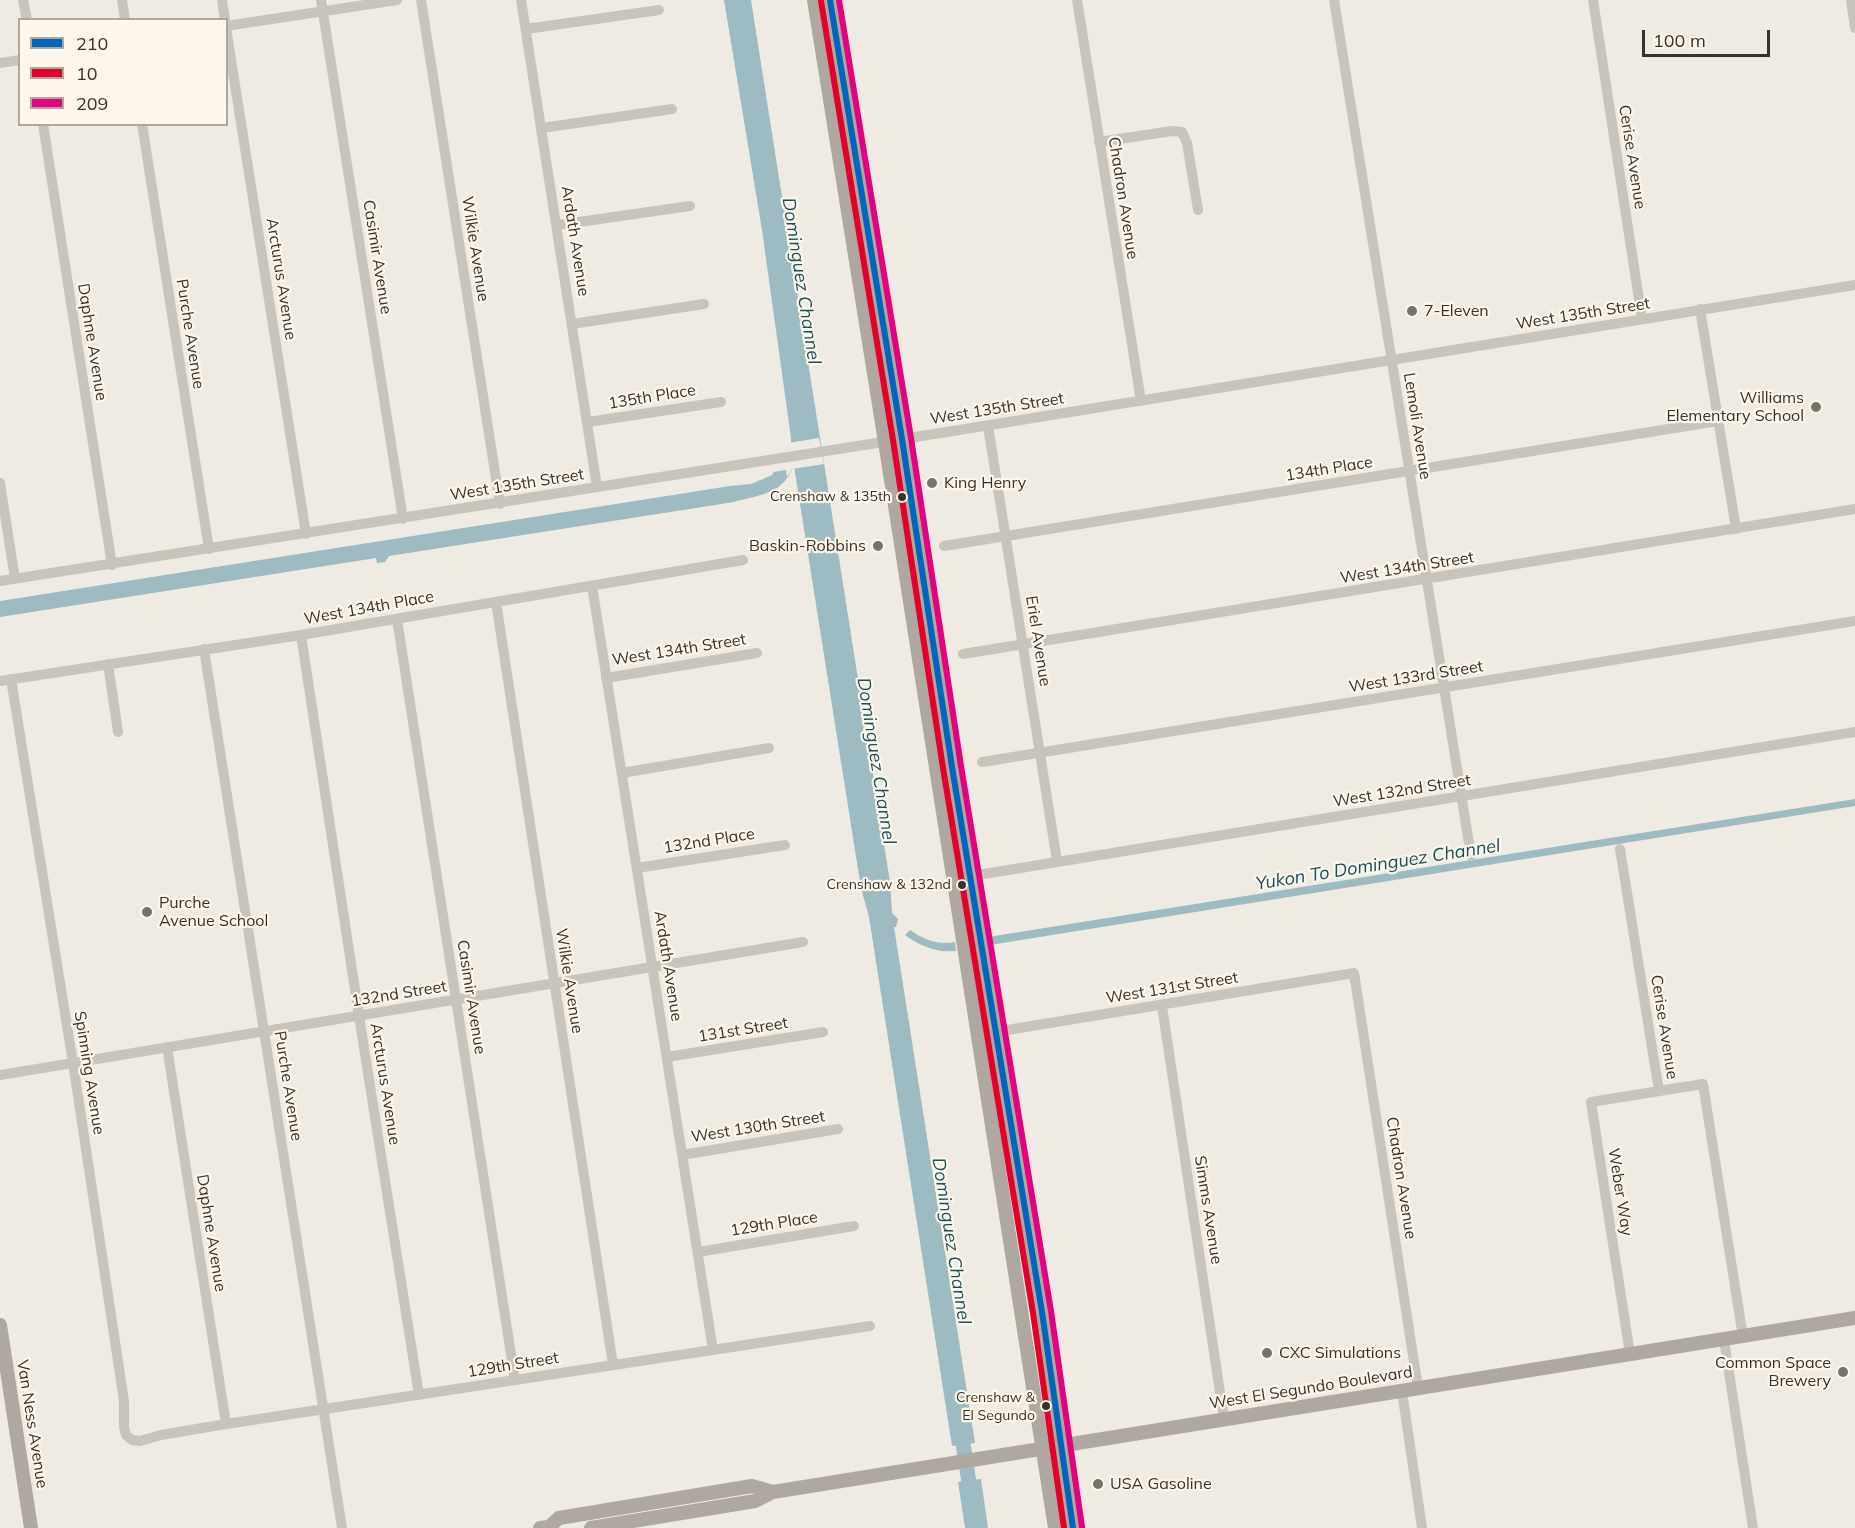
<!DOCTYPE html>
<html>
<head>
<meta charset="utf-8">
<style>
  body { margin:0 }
  #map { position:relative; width:1855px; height:1528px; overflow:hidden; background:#efebe2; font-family:Mulish,sans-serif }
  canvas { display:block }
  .legend { position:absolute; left:18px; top:18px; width:210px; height:108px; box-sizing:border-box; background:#fcf7ea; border:2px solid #aea89c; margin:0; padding:8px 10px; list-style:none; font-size:18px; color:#3a3128 }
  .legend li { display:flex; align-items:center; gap:12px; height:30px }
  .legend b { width:30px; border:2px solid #aea89c }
  .scale { position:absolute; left:1642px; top:30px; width:128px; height:27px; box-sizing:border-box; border:3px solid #3a3128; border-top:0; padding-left:8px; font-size:18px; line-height:21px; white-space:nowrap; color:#3a3128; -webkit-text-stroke:4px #fcf7ea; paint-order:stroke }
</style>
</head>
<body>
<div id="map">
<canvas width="1855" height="1528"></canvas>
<ul class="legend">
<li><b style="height:8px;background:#0065bd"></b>210</li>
<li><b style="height:8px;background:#e4002b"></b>10</li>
<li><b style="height:8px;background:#e5007d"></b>209</li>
</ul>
<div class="scale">100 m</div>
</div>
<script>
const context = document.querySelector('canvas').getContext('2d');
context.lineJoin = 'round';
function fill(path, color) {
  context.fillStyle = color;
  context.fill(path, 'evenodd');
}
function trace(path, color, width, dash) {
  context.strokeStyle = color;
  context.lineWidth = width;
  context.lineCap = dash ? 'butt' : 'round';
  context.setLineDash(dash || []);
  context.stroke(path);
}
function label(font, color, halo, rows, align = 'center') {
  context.font = font + ' Mulish,sans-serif';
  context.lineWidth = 4.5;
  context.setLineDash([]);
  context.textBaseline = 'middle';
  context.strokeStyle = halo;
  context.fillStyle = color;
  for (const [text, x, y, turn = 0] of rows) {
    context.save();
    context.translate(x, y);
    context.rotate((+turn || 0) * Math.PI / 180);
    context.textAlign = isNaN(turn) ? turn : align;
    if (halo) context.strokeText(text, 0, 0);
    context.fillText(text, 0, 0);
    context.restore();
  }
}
fill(new Path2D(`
  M 724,0 L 751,0 L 890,882 L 892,913 L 898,919 L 896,927 L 894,927 L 975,1443 L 952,1446 L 869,917 L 861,888 L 794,466 C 791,471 788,478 784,482 C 772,495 750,497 734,502 L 389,556 L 385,562 L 377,563 L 376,558 L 0,617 L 0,601 L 730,486 L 751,484 L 772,475 L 788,446 L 791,445 L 791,438 L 762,230 Z
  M 1855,799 L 1855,806 L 990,945 L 988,937 Z
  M 910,930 C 924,940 938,945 955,942 L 956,951 C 937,953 920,946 905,935 Z
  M 981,1479 L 988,1528 L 965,1528 L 958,1482 Z`), '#9cbbc2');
fill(new Path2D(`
  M 819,438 L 824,464 L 792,469 L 787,477 L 786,470 L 773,472 L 788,446 L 788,443 Z`), '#efebe2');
trace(new Path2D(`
  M 960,1424 L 976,1528`), '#9cbbc2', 15);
trace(new Path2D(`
  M 23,0 L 27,20
  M 122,0 L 125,20
  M 222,0 L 225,20
  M 321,0 L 403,519
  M 421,0 L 500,504
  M 521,0 L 597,487
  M 1077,0 L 1141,401
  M 1334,0 L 1471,856
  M 1593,0 L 1642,319
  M 1851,0 L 1855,28
  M 226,26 L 397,0
  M 226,28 L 306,534
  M 526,29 L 659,10
  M 0,63 L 20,60
  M 43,124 L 112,565
  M 142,124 L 209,549
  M 542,128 L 672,109
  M 1099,142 L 1172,131 L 1182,132 L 1187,143 L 1198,210
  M 558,225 L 690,206
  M 1700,309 L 1736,529
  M 572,324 L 704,304
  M 588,422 L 721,402
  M 988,426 L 1057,861
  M 0,483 L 15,579
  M 944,546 L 1718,421
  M 0,581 L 953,431 L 1855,285
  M 592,586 L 713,1350
  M 496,602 L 613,1365
  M 397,619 L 515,1380
  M 301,635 L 359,1016 L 419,1395
  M 204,649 L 342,1528
  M 963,654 L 1855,509
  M 108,664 L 118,732
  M 606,678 L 757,653
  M 11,679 L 73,1063 L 124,1401 L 124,1427 L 126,1435 L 132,1440 L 140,1441 L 161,1435 L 226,1424 L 870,1326
  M 0,681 L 301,635 L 743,560
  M 982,762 L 1855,621
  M 622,773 L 769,748
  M 1620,849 L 1659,1091
  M 637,868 L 785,845
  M 953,879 L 1855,732
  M 1162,1006 L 1224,1419
  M 995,1032 L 1354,973 L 1418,1388
  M 167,1047 L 226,1424
  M 667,1057 L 823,1032
  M 0,1075 L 803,942
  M 682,1155 L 838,1129
  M 698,1252 L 854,1226
  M 1724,1340 L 1753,1528
  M 1630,1354 L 1591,1102 L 1703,1084 L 1743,1337
  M 1402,1391 L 1422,1528`), '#c9c4bb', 10);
trace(new Path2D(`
  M 814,0 L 885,442 L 1055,1528
  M 830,0 L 902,439 L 952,767 L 1042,1312 L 1073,1528
  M 0,1325 L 31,1528
  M 540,1528 L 549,1527 L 559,1518 L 752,1486 L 773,1492
  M 591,1528 L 755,1501 L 773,1492 L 1855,1318`), '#aea8a0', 14);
trace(new Path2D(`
  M 830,0 L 902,439 L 952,767 L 1042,1312 L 1073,1528`), '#0065bd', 6);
trace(new Path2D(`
  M 821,1 L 893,440 L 943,768 L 1033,1313 L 1064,1528`), '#e4002b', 6);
trace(new Path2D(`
  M 839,0 L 911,438 L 961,766 L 1051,1311 L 1082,1527`), '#e5007d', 6);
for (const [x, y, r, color] of [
  [1412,311,6,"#797269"],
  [1816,407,6,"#797269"],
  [932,483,6,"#797269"],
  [902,497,5,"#3a3128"],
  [878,546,6,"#797269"],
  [962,885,5,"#3a3128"],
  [147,912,6,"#797269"],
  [1267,1353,6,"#797269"],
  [1843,1372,6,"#797269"],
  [1046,1406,5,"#3a3128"],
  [1098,1484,6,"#797269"]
]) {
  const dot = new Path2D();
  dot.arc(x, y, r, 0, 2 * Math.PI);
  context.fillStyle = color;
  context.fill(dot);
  trace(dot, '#fcf7ea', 2);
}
label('14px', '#3a3128', '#fcf7ea', [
  ["Crenshaw & 135th",891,497],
  ["Crenshaw & 132nd",951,885],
  ["Crenshaw &",1035,1398],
  ["El Segundo",1035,1416]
], 'right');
label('16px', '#3a3128', '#fcf7ea', [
  ["Cerise Avenue",1632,157,81],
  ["Chadron Avenue",1123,198,81],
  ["Ardath Avenue",575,241,81],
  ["Wilkie Avenue",475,249,81],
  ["Casimir Avenue",377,257,81],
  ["Arcturus Avenue",281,279,81],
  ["West 135th Street",1583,314,-9],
  ["Purche Avenue",190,334,81],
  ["Daphne Avenue",92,342,81],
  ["135th Place",652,397,-9],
  ["West 135th Street",997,409,-9],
  ["Lemoli Avenue",1417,426,81],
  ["134th Place",1329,469,-9],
  ["West 135th Street",517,485,-9],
  ["West 134th Street",1407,568,-9],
  ["West 134th Place",369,608,-10],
  ["Eriel Avenue",1038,641,81],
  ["West 134th Street",679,650,-9],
  ["West 133rd Street",1416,677,-9],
  ["West 132nd Street",1402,791,-9],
  ["132nd Place",709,841,-9],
  ["Ardath Avenue",668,966,81],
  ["Wilkie Avenue",569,981,81],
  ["West 131st Street",1172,988,-9],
  ["132nd Street",399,994,-9],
  ["Casimir Avenue",471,997,81],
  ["Cerise Avenue",1664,1027,81],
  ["131st Street",743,1030,-9],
  ["Spinning Avenue",89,1073,81],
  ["Arcturus Avenue",385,1084,81],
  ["Purche Avenue",288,1086,81],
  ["West 130th Street",758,1127,-9],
  ["Chadron Avenue",1401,1178,81],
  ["Weber Way",1620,1192,81],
  ["Simms Avenue",1208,1210,81],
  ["129th Place",774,1224,-9],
  ["Daphne Avenue",211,1233,81],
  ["129th Street",513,1365,-9],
  ["West El Segundo Boulevard",1311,1388,-9],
  ["Van Ness Avenue",32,1424,81]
]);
label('16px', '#3a3128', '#fcf7ea', [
  ["7-Eleven",1424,311],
  ["Williams",1804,398,"right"],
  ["Elementary School",1804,416,"right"],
  ["King Henry",944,483],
  ["Baskin-Robbins",866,546,"right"],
  ["Purche",159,903],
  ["Avenue School",159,921],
  ["CXC Simulations",1279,1353],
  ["Common Space",1831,1363,"right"],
  ["Brewery",1831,1381,"right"],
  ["USA Gasoline",1110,1484]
], 'left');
label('italic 18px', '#184e61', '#fcf7ea', [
  ["Dominguez Channel",801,281,81],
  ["Dominguez Channel",876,761,81],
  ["Yukon To Dominguez Channel",1378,865,-9],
  ["Dominguez Channel",951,1241,81]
]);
</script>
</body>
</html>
